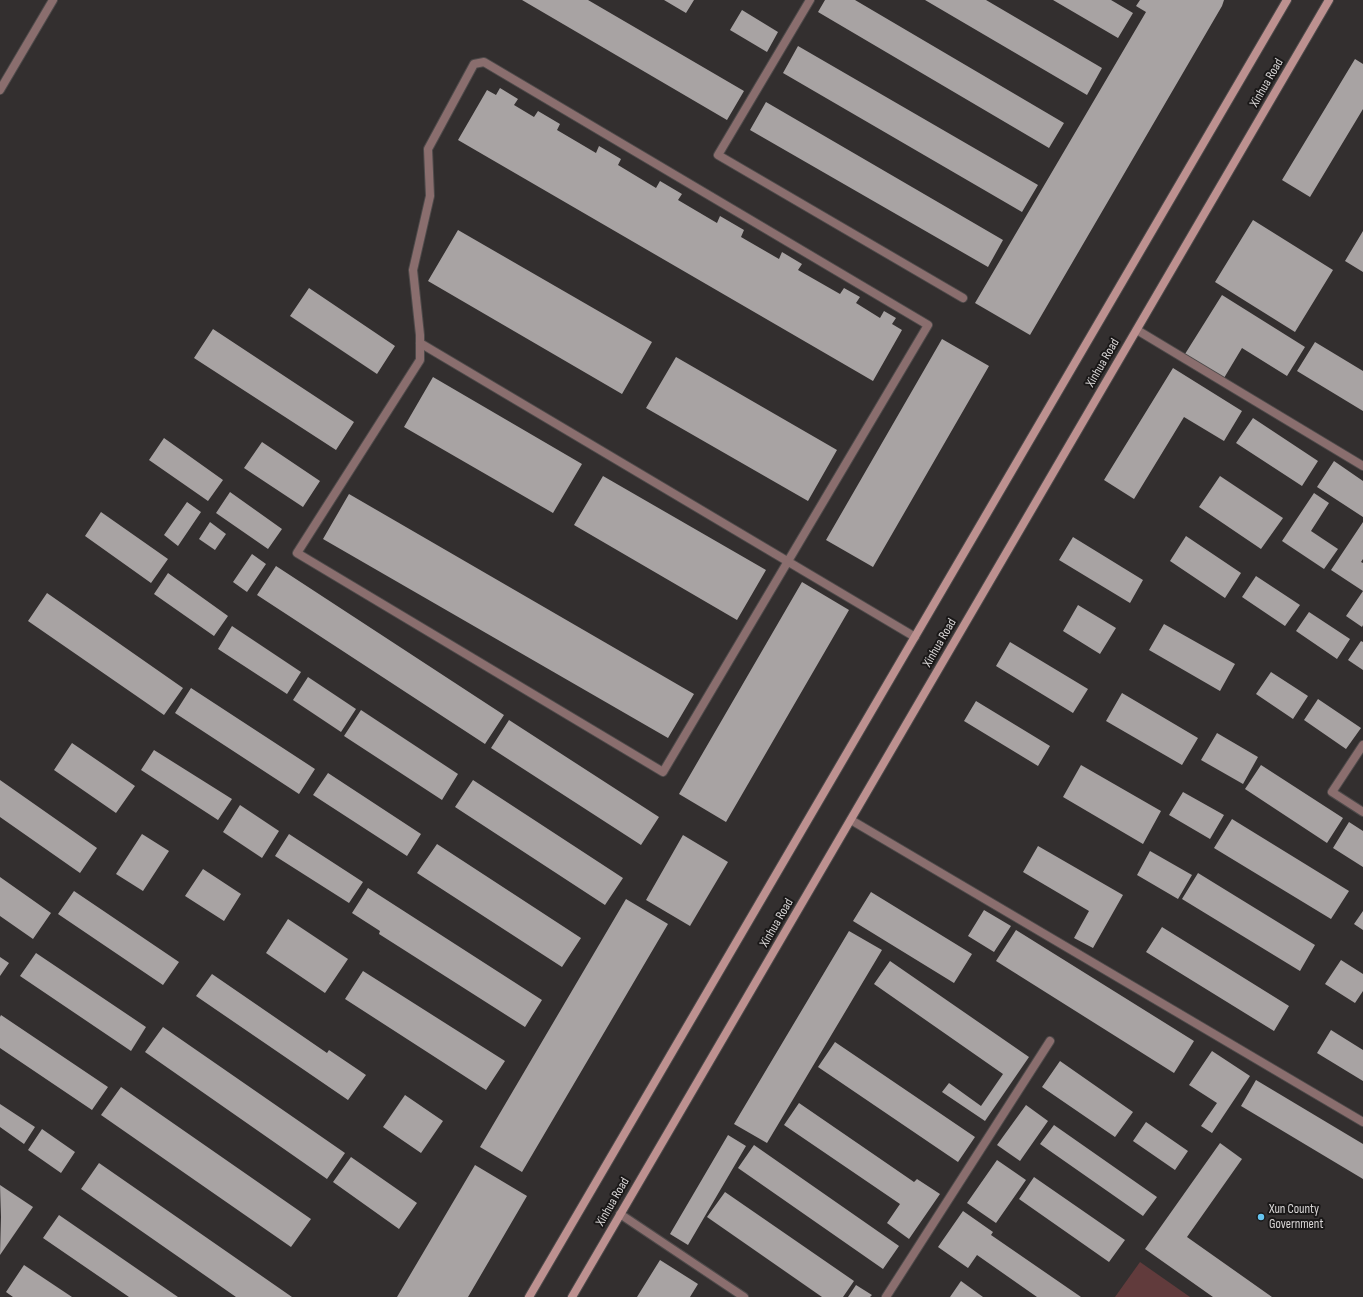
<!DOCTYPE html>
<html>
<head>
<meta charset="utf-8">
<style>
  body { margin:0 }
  canvas { display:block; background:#332f2f }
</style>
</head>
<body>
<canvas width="1363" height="1297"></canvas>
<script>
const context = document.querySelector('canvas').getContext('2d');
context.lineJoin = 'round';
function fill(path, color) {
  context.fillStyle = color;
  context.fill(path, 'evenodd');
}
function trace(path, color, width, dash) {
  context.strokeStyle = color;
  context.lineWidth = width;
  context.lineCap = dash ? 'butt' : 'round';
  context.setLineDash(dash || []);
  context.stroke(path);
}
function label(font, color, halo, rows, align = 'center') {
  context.font = font + ' "Sofia Sans Condensed",sans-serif';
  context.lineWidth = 4;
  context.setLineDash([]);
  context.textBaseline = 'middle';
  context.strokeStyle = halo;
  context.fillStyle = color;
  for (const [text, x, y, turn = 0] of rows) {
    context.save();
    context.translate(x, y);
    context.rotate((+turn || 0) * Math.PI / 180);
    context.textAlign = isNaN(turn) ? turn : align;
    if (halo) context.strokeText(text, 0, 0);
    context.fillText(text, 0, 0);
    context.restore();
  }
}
fill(new Path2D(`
  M 1140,1262 L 1190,1297 L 1115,1297 Z`), '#613b3c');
fill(new Path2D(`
  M 522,0 L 588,0 L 744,91 L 727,120 Z
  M 664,0 L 694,0 L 686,13 Z
  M 825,0 L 855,0 L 1064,123 L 1049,148 L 818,12 Z
  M 925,0 L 986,0 L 1102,68 L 1087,95 Z
  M 1053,0 L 1111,0 L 1133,13 L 1118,38 Z
  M 1140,0 L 1224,0 L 1222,6 L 1030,335 L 975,303 L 1146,12 L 1136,6 Z
  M 742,10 L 778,32 L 767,52 L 730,30 Z
  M 798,46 L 1038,185 L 1022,212 L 783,73 Z
  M 1355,59 L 1363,64 L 1363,109 L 1310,197 L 1282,180 Z
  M 500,88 L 518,99 L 514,105 L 534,117 L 538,111 L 560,124 L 557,130 L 596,153 L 599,146 L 621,159 L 618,165 L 656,188 L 660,181 L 682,194 L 678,200 L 717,223 L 720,216 L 744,230 L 741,237 L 779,259 L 782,252 L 802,264 L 798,270 L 840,294 L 844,288 L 860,297 L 856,303 L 880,318 L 884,311 L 896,318 L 892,324 L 902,330 L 873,381 L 458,140 L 487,90 L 496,95 Z
  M 766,102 L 1003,240 L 988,267 L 750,130 Z
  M 1253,220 L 1333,270 L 1295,332 L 1215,282 Z
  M 458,230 L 652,342 L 622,394 L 428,281 Z
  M 1363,231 L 1363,272 L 1345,261 Z
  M 309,288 L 395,346 L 377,374 L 290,316 Z
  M 1222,295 L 1305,347 L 1287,376 L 1242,348 L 1224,378 L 1185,354 Z
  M 213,329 L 354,422 L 336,450 L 194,358 Z
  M 942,339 L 989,366 L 873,567 L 826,540 Z
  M 1315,342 L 1363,371 L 1363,411 L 1297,371 Z
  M 676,357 L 837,450 L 808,501 L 646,408 Z
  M 1173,368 L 1242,411 L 1224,441 L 1184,417 L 1134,499 L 1104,480 Z
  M 433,377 L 582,464 L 553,513 L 404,427 Z
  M 1253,418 L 1318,461 L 1302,486 L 1236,443 Z
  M 164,438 L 223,480 L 208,501 L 149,460 Z
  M 262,442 L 320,481 L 303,507 L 244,468 Z
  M 1334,461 L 1363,481 L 1363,517 L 1317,487 Z
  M 603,476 L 766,570 L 737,620 L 574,525 Z
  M 1220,476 L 1283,518 L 1261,549 L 1199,507 Z
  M 230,492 L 282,529 L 268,549 L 216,513 Z
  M 1314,493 L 1329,503 L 1311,531 L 1338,549 L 1324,569 L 1282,541 Z
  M 349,494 L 694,694 L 668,738 L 323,539 Z
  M 187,502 L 201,512 L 178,546 L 164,535 Z
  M 101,512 L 168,559 L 151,583 L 85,536 Z
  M 210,522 L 226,534 L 215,550 L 199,539 Z
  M 1363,522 L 1363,559 L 1361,562 L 1363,563 L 1363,625 L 1362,627 L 1346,616 L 1363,591 L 1331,570 Z
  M 1186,536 L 1241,573 L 1225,598 L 1170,561 Z
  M 1073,537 L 1143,580 L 1130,603 L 1059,560 Z
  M 252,554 L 266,564 L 247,592 L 233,582 Z
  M 276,566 L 504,715 L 485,744 L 257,595 Z
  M 168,573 L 228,616 L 214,636 L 154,594 Z
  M 1256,576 L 1300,605 L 1285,626 L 1242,597 Z
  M 802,582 L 849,610 L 726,822 L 679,794 Z
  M 47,593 L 183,688 L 164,715 L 28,621 Z
  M 1078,605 L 1116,628 L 1100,654 L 1063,631 Z
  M 1309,612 L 1350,639 L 1337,659 L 1296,631 Z
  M 1164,624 L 1235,664 L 1220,691 L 1149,650 Z
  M 232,626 L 301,672 L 287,694 L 218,649 Z
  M 1361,641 L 1363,642 L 1363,670 L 1348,660 Z
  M 1010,642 L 1088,689 L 1073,713 L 996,666 Z
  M 1271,672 L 1308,696 L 1293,719 L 1256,694 Z
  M 308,677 L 356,709 L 341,732 L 293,700 Z
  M 191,688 L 315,769 L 299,794 L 175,713 Z
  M 1122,693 L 1198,738 L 1182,765 L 1106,721 Z
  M 1318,699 L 1361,728 L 1346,749 L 1304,720 Z
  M 976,701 L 1050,746 L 1038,766 L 964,721 Z
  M 361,710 L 458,774 L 442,800 L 344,736 Z
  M 509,720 L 659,817 L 641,845 L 491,748 Z
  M 1217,733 L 1258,757 L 1243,784 L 1201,760 Z
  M 72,743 L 135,786 L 116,813 L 54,770 Z
  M 154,750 L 232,799 L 218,820 L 141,770 Z
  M 1081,765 L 1161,811 L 1143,844 L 1063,797 Z
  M 1261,765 L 1343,818 L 1327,843 L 1245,789 Z
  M 328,773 L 421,834 L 407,856 L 313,795 Z
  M 0,780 L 97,848 L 80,873 L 0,817 Z
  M 473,780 L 623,878 L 605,905 L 455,807 Z
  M 1183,792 L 1224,815 L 1210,839 L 1169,815 Z
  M 240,805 L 279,831 L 262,858 L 223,832 Z
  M 1232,819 L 1349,891 L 1331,919 L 1214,848 Z
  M 1349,822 L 1363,831 L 1363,867 L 1333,848 Z
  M 142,834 L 169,851 L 143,891 L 116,874 Z
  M 289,834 L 363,882 L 349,903 L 275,856 Z
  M 683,835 L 728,862 L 690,926 L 646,900 Z
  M 437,844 L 581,938 L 562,967 L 417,873 Z
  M 1038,846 L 1123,895 L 1093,948 L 1074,938 L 1089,911 L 1023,872 Z
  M 1150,851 L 1192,875 L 1178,899 L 1137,875 Z
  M 203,869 L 241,894 L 224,921 L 185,896 Z
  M 1198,873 L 1315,945 L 1300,971 L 1182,899 Z
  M 0,877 L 51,913 L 33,939 L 0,916 Z
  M 368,888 L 542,1000 L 525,1027 L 379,934 L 380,931 L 352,913 Z
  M 74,891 L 179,962 L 163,985 L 58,914 Z
  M 871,892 L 972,954 L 954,983 L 853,921 Z
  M 626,899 L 668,924 L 522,1172 L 480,1147 Z
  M 984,910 L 1011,926 L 994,952 L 968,936 Z
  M 1363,911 L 1363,930 L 1354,924 Z
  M 288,919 L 348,959 L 325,993 L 266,953 Z
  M 1162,927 L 1289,1006 L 1274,1031 L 1146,952 Z
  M 1016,930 L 1194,1041 L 1174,1073 L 996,961 Z
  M 849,931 L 882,950 L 767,1143 L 734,1124 Z
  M 36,953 L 146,1027 L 131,1051 L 20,976 Z
  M 0,957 L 9,963 L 0,976 Z
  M 1341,960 L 1363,974 L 1363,991 L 1355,1003 L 1325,984 Z
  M 890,961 L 1029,1057 L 985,1121 L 942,1092 L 949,1083 L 981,1106 L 1003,1074 L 874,984 Z
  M 363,971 L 505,1061 L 486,1090 L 345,999 Z
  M 212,974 L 327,1053 L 329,1050 L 366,1075 L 348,1100 L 196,996 Z
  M 1,1015 L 108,1087 L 92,1110 L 0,1048 L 0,1017 Z
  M 163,1027 L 345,1153 L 327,1179 L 145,1052 Z
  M 1331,1030 L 1363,1050 L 1363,1081 L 1317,1053 Z
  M 835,1042 L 975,1137 L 958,1162 L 818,1067 Z
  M 1212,1051 L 1250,1076 L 1212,1133 L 1201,1126 L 1217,1103 L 1189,1085 Z
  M 1060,1061 L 1133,1112 L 1115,1137 L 1042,1087 Z
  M 1256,1080 L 1363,1144 L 1363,1179 L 1241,1106 Z
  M 121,1087 L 311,1219 L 291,1247 L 101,1115 Z
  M 405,1095 L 443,1121 L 421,1153 L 383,1127 Z
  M 799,1103 L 914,1182 L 917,1179 L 940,1194 L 909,1239 L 887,1223 L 900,1204 L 784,1125 Z
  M 0,1104 L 35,1127 L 24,1144 L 0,1127 Z
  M 1026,1105 L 1048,1121 L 1020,1161 L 997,1145 Z
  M 1146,1122 L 1188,1151 L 1175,1170 L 1133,1141 Z
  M 1054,1125 L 1157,1197 L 1143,1216 L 1040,1144 Z
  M 42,1129 L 75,1152 L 61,1173 L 28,1150 Z
  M 728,1135 L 746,1146 L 688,1245 L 670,1234 Z
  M 1220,1143 L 1242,1159 L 1187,1237 L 1272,1297 L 1213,1297 L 1145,1249 Z
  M 754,1145 L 899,1246 L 883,1269 L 738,1168 Z
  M 351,1157 L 417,1203 L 399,1229 L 333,1182 Z
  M 997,1160 L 1026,1180 L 996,1223 L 967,1203 Z
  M 99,1163 L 292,1297 L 236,1297 L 81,1189 Z
  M 475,1165 L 527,1196 L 468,1297 L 397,1297 Z
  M 1034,1177 L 1125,1240 L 1109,1262 L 1019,1199 Z
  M 0,1185 L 33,1207 L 0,1255 L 1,1217 Z
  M 725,1192 L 854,1281 L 843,1297 L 822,1297 L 707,1217 Z
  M 963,1211 L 993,1232 L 991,1235 L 1081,1297 L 1037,1297 L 977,1255 L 968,1268 L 938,1247 Z
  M 59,1215 L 178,1297 L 129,1297 L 43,1238 Z
  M 660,1260 L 698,1284 L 690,1297 L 637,1297 Z
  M 24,1265 L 72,1297 L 13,1297 L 6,1292 Z
  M 961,1281 L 983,1297 L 950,1297 Z
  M 856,1285 L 872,1295 L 870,1297 L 848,1297 Z`), '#a8a3a3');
const service = new Path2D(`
  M 810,0 L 718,155 L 963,298
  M 484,62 L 928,325 L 663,772 L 297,553 L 420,360 L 420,335 L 413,270 L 430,196 L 428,149 L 474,64 Z
  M 420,343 L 915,637
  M 1363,745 L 1332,792 L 1363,812
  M 620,1214 L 744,1297
  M 886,1297 L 1050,1041`);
const minor = new Path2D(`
  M 0,90 L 53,0
  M 1137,330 L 1363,466
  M 851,820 L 1363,1122`);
const secondary = new Path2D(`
  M 529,1297 L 1287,0
  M 572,1297 L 1329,0`);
trace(service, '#4e4a4a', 10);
trace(minor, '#4e4a4a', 10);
trace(secondary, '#4e4a4a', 10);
trace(service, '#8a6e6e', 8);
trace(minor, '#8a6e6e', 8);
trace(secondary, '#bd9190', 8);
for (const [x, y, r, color] of [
  [1261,1217,4,"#66c4ef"]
]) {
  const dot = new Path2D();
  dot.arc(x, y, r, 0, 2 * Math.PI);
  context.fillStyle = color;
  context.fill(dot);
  trace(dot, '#1a1818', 1.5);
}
label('13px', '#dad7d7', '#1a1818', [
  ["Xinhua Road",1267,83,-60],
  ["Xinhua Road",1103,363,-60],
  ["Xinhua Road",940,643,-60],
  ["Xinhua Road",777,923,-60],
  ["Xinhua Road",613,1202,-60]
]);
label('13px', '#dad7d7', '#1a1818', [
  ["Xun County",1269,1210],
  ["Government",1269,1225]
], 'left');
</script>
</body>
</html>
